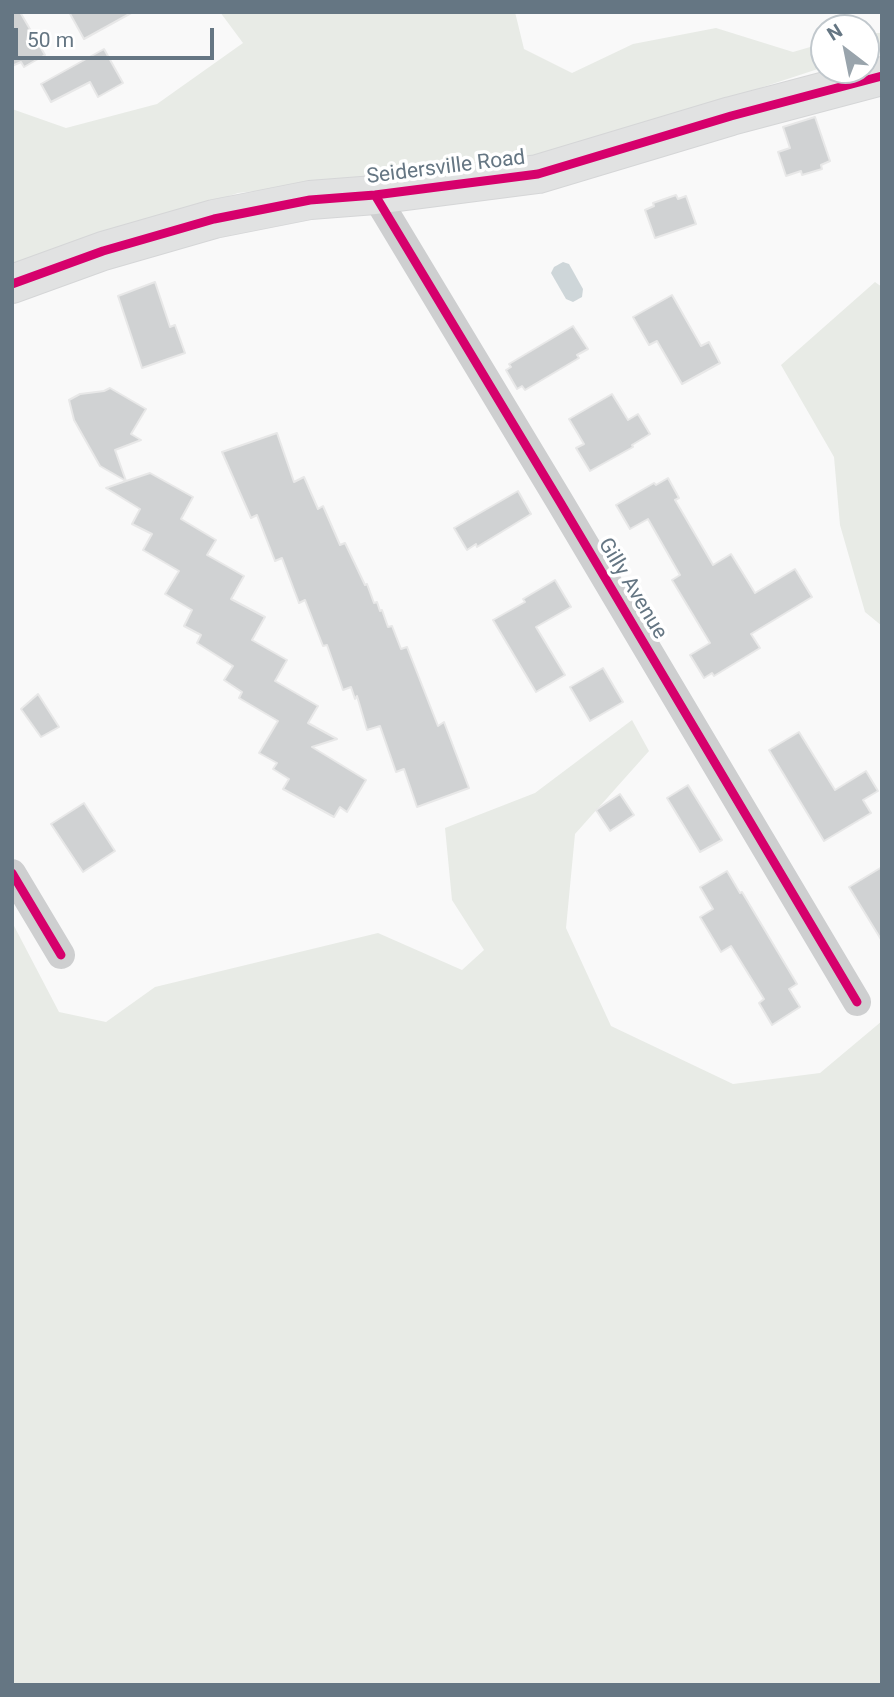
<!DOCTYPE html>
<html>
<head>
<meta charset="utf-8">
<style>
  body { margin:0 }
  #map { position:relative; width:894px; height:1697px; overflow:hidden; background:#f9f9f9; font-family:Roboto,sans-serif }
  canvas { display:block }
  .frame { position:absolute; inset:0; border:14px solid #657683; pointer-events:none }
  .north { position:absolute; left:810px; top:14px; width:70px; height:70px; box-sizing:border-box; background:#fff; border:2px solid #c1c8cd; border-radius:50%; rotate:328deg; font-size:19px; font-weight:700; line-height:28px; text-align:center; color:#657683 }
  .north::after { content:''; display:block; margin:auto; width:24px; height:32px; background:#99a4ac; clip-path:polygon(50% 0,100% 100%,50% 72%,0 100%) }
  .scale { position:absolute; left:14px; top:28px; width:200px; height:32px; box-sizing:border-box; border:4px solid #657683; border-top:0; padding-left:9px; font-size:21px; line-height:24px; white-space:nowrap; color:#657683; -webkit-text-stroke:5px #fff; paint-order:stroke }
</style>
</head>
<body>
<div id="map">
<canvas width="894" height="1697"></canvas>
<div class="frame"></div>
<div class="north">N</div>
<div class="scale">50 m</div>
</div>
<script>
const context = document.querySelector('canvas').getContext('2d');
context.lineJoin = 'round';
function fill(path, color) {
  context.fillStyle = color;
  context.fill(path, 'evenodd');
}
function trace(path, color, width, dash) {
  context.strokeStyle = color;
  context.lineWidth = width;
  context.lineCap = dash ? 'butt' : 'round';
  context.setLineDash(dash || []);
  context.stroke(path);
}
function label(font, color, halo, rows, align = 'center') {
  context.font = font + ' Roboto,sans-serif';
  context.lineWidth = 7;
  context.setLineDash([]);
  context.textBaseline = 'middle';
  context.strokeStyle = halo;
  context.fillStyle = color;
  for (const [text, x, y, turn = 0] of rows) {
    context.save();
    context.translate(x, y);
    context.rotate((+turn || 0) * Math.PI / 180);
    context.textAlign = isNaN(turn) ? turn : align;
    if (halo) context.strokeText(text, 0, 0);
    context.fillText(text, 0, 0);
    context.restore();
  }
}
fill(new Path2D(`
  M 220,12 L 515,12 L 524,49 L 572,73 L 633,44 L 716,28 L 793,52 L 824,43 L 824,67 L 547,158 L 238,193 L 12,268 L 12,109 L 66,128 L 157,104 L 243,43 Z
  M 866,33 L 882,33 L 882,52 L 866,56 Z
  M 875,282 L 882,287 L 882,626 L 865,612 L 840,525 L 834,457 L 781,365 Z
  M 632,720 L 649,751 L 575,834 L 566,928 L 611,1026 L 733,1084 L 820,1073 L 882,1021 L 882,1685 L 12,1685 L 12,922 L 59,1012 L 106,1022 L 155,987 L 378,933 L 462,970 L 484,950 L 452,900 L 445,828 L 535,793 Z`), '#e8ebe6');
fill(new Path2D(`
  M 563,262 L 569,264 L 583,289 L 582,297 L 573,302 L 566,299 L 551,273 L 554,267 Z`), '#ced6d9');
const building = new Path2D(`
  M 12,12 L 20,12 L 45,55 L 24,67 L 21,62 L 12,66 Z
  M 69,12 L 133,12 L 84,39 Z
  M 104,49 L 123,83 L 98,97 L 90,82 L 51,102 L 41,84 Z
  M 815,117 L 830,161 L 821,165 L 822,169 L 802,175 L 801,171 L 786,176 L 778,152 L 790,148 L 783,127 Z
  M 676,195 L 678,199 L 686,196 L 696,224 L 655,238 L 645,210 L 654,206 L 653,203 Z
  M 155,282 L 170,327 L 175,325 L 185,353 L 142,368 L 118,296 Z
  M 672,295 L 701,346 L 709,342 L 720,363 L 682,384 L 657,341 L 649,345 L 633,317 Z
  M 573,326 L 588,349 L 577,355 L 579,358 L 525,390 L 522,386 L 517,389 L 506,370 L 511,367 L 509,364 Z
  M 110,388 L 146,409 L 131,434 L 141,440 L 115,450 L 126,481 L 150,473 L 193,497 L 181,519 L 216,540 L 207,555 L 244,576 L 231,599 L 265,617 L 252,640 L 287,660 L 275,681 L 318,706 L 308,723 L 337,739 L 312,747 L 366,780 L 347,812 L 340,807 L 334,817 L 283,789 L 289,779 L 273,769 L 277,763 L 259,753 L 278,721 L 239,698 L 242,692 L 224,680 L 233,666 L 197,643 L 201,635 L 184,626 L 192,610 L 165,594 L 179,571 L 143,550 L 152,534 L 132,524 L 140,509 L 106,488 L 126,481 L 100,466 L 74,420 L 69,400 L 80,394 L 104,391 Z
  M 612,394 L 628,420 L 638,414 L 650,434 L 632,445 L 633,447 L 590,471 L 576,448 L 584,444 L 569,419 Z
  M 277,433 L 294,482 L 304,477 L 318,509 L 323,506 L 340,545 L 345,543 L 365,585 L 367,584 L 374,603 L 377,602 L 380,611 L 382,610 L 388,627 L 392,626 L 401,649 L 407,647 L 438,726 L 444,722 L 469,788 L 417,807 L 404,769 L 396,772 L 380,726 L 367,730 L 357,696 L 355,699 L 351,687 L 343,690 L 327,645 L 323,646 L 305,600 L 299,603 L 282,558 L 275,561 L 257,515 L 251,518 L 222,452 Z
  M 668,478 L 679,498 L 675,500 L 713,565 L 731,554 L 755,593 L 795,569 L 812,597 L 751,634 L 760,648 L 714,676 L 712,673 L 704,678 L 690,655 L 710,643 L 672,580 L 680,575 L 648,519 L 630,529 L 616,505 L 654,483 L 656,485 Z
  M 518,491 L 531,514 L 477,547 L 476,544 L 467,550 L 454,528 Z
  M 555,580 L 571,607 L 536,627 L 565,675 L 536,692 L 493,620 L 525,602 L 523,599 Z
  M 603,668 L 623,702 L 590,721 L 570,687 Z
  M 38,694 L 59,727 L 41,737 L 21,709 Z
  M 799,732 L 835,790 L 866,771 L 878,791 L 863,800 L 871,813 L 824,841 L 769,750 Z
  M 688,785 L 722,840 L 700,852 L 667,798 Z
  M 620,794 L 634,815 L 610,831 L 596,810 Z
  M 84,803 L 115,851 L 83,872 L 51,824 Z
  M 882,867 L 882,941 L 849,887 Z
  M 727,871 L 740,893 L 742,892 L 797,984 L 789,989 L 800,1007 L 772,1025 L 759,1003 L 764,999 L 731,946 L 721,952 L 700,917 L 713,909 L 700,887 Z`);
fill(building, '#d0d2d3');
trace(building, '#e8e8e8', 2);
const secondary = new Path2D(`
  M 12,284 L 103,251 L 214,219 L 310,200 L 375,195 L 538,174 L 731,116 L 882,76`);
trace(secondary, '#d5d6d7', 40);
trace(new Path2D(`
  M 375,195 L 560,502 L 857,1002
  M 12,873 L 61,955`), '#cecfd0', 28);
trace(secondary, '#e1e2e2', 38);
trace(new Path2D(`
  M 375,195 L 560,502 L 857,1002
  M 12,284 L 103,251 L 214,219 L 310,200 L 375,195 L 538,174 L 731,116 L 882,76
  M 12,873 L 61,955`), '#d6006c', 9);
label('21px', '#657683', '#fff', [
  ["Seidersville Road",446,168,-7],
  ["Gilly Avenue",632,589,59]
]);
</script>
</body>
</html>
